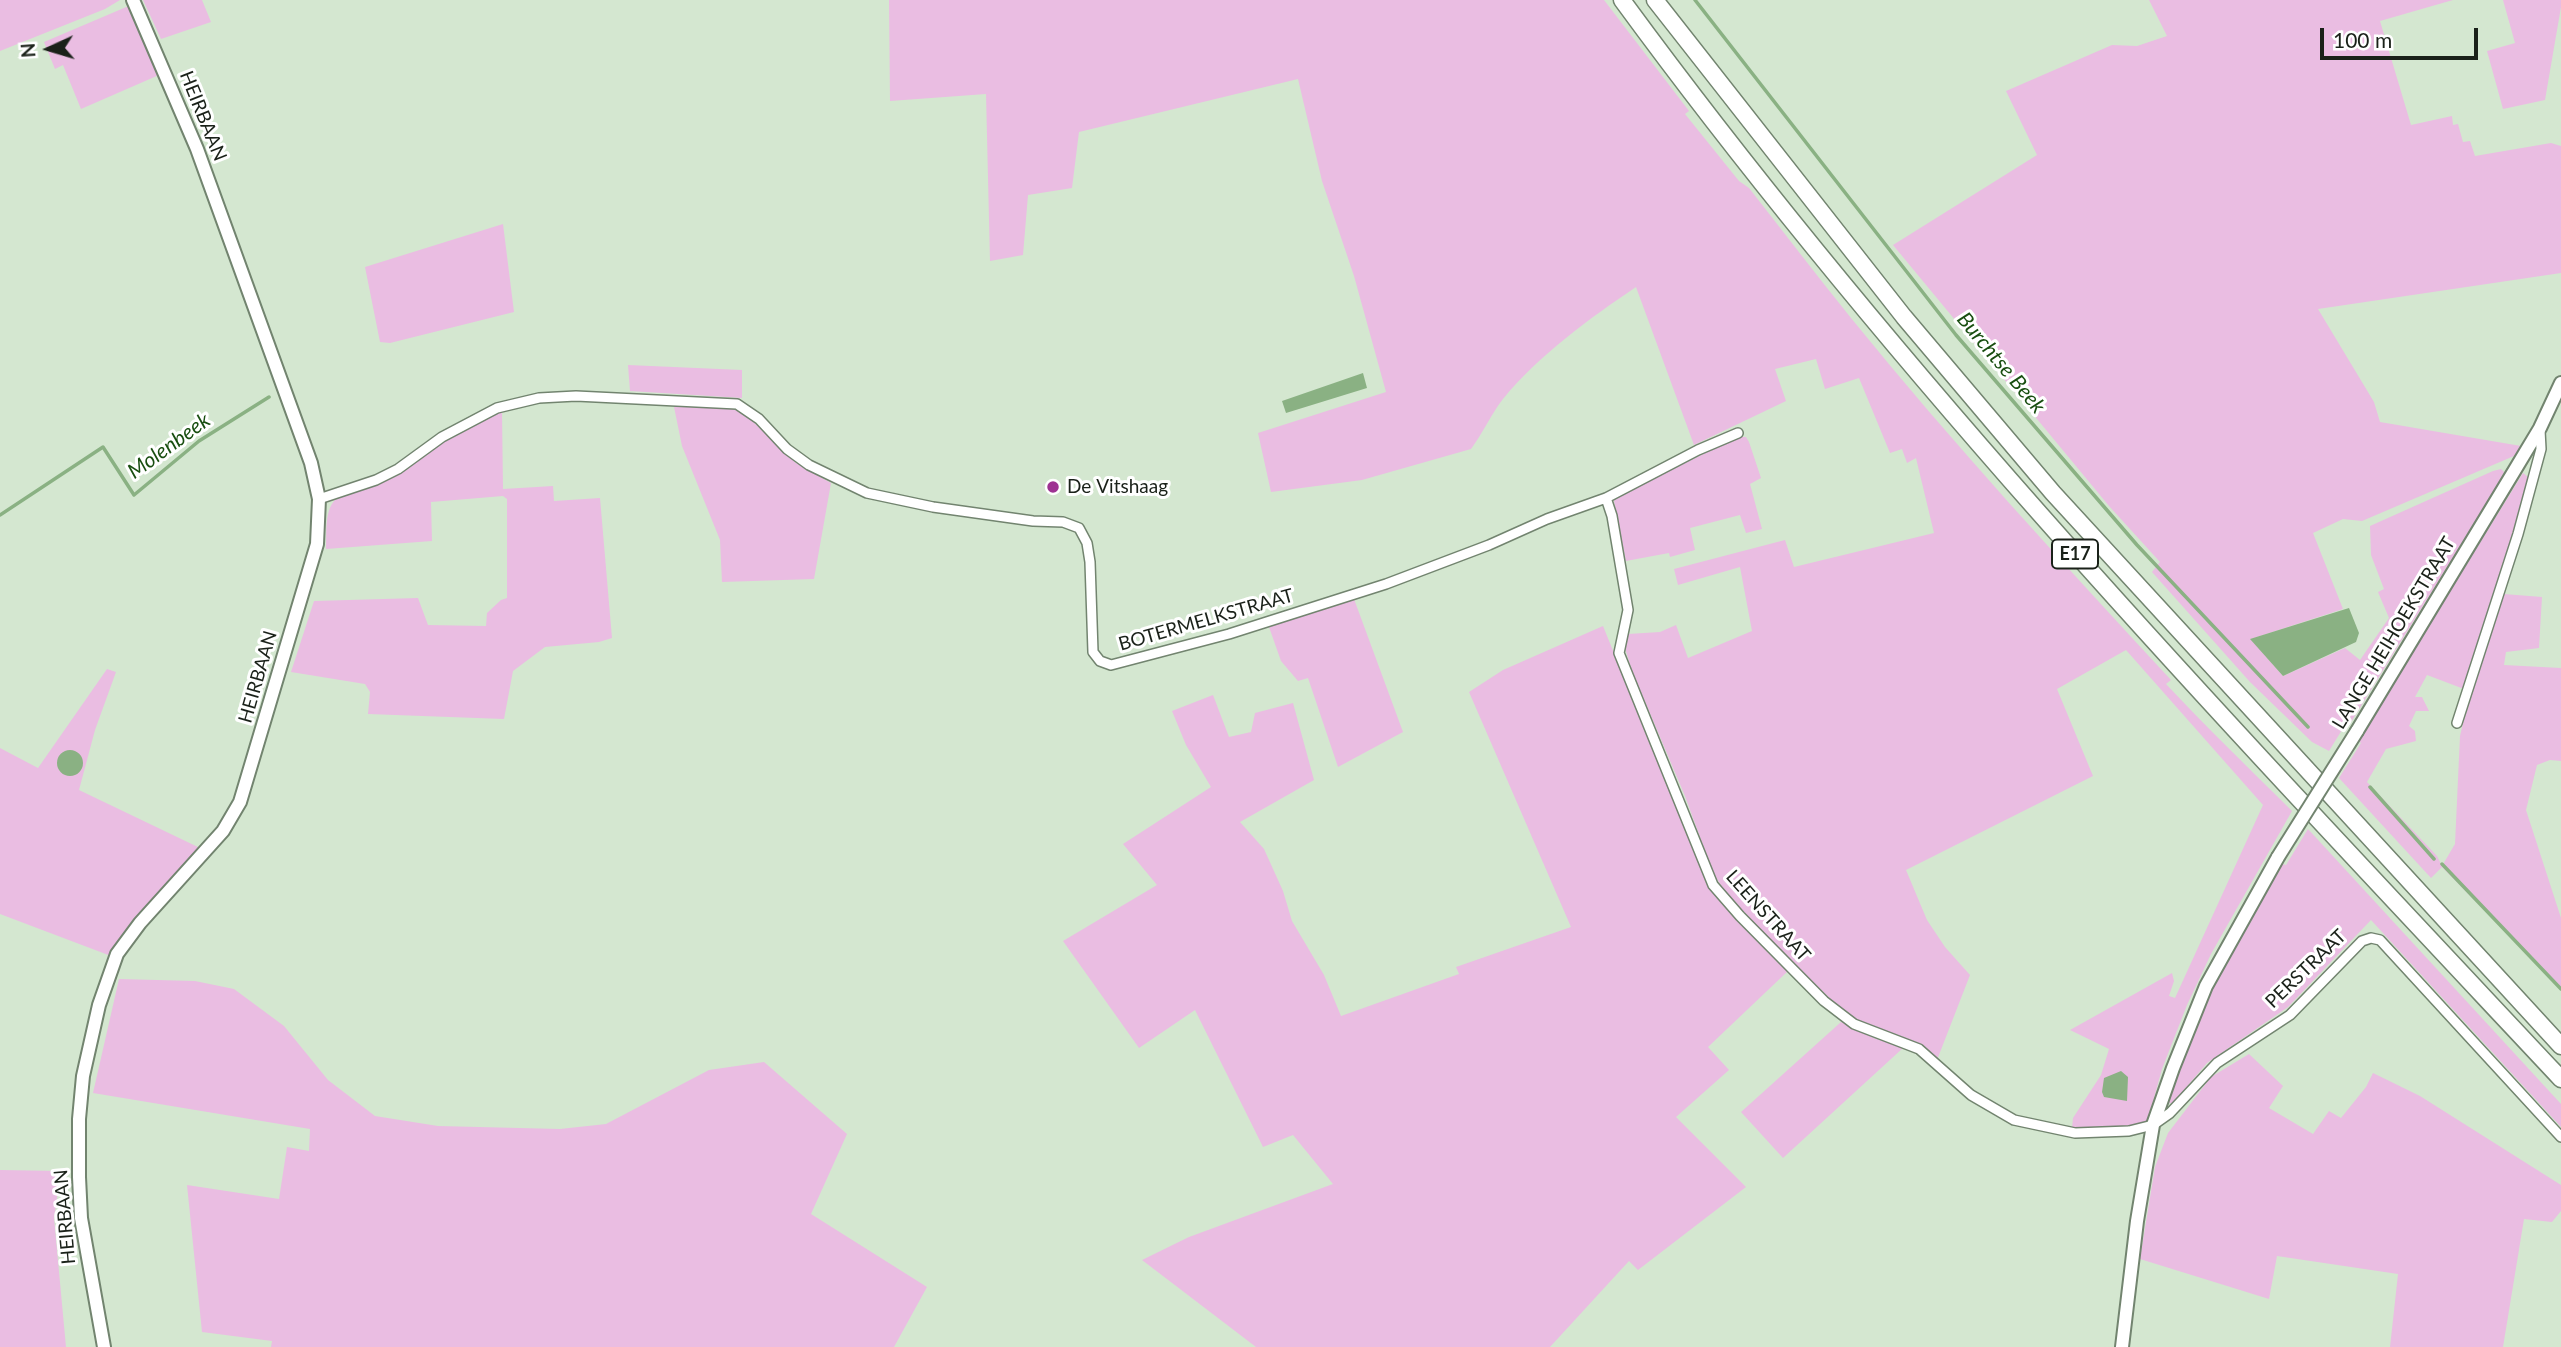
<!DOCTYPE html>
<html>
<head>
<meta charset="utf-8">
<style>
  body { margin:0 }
  #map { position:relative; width:2561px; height:1347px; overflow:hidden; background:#d4e7d0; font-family:Lato,sans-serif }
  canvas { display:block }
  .north { position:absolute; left:14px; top:14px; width:70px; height:70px; -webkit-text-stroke:5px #fff; paint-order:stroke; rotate:266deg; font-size:19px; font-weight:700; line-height:28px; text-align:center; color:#1a2119 }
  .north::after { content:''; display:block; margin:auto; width:24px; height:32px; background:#1a2119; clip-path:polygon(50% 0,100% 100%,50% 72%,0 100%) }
  .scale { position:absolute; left:2320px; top:28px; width:158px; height:32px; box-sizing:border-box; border:4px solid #1a2119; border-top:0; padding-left:9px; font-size:21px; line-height:24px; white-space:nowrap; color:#1a2119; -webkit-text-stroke:5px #fff; paint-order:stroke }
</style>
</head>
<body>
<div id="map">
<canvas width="2561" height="1347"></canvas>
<div class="north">N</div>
<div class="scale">100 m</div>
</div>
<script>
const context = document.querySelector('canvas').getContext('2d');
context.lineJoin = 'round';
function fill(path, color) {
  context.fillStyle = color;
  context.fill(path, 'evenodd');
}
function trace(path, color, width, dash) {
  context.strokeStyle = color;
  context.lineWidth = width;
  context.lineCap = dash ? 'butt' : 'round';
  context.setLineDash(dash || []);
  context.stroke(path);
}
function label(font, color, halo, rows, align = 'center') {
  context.font = font + ' Lato,sans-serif';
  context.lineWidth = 6;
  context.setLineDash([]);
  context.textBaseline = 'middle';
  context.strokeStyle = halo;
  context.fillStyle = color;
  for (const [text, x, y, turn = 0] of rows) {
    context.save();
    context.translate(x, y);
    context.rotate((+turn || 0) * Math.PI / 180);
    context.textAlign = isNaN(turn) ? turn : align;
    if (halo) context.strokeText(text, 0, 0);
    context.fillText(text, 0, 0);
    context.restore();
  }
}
fill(new Path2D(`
  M 0,0 L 120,0 L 105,9 L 0,51 Z
  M 143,0 L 202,0 L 211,22 L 161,39 Z
  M 889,0 L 1604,0 L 1689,111 L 1685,114 L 1739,181 L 1749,188 C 1783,231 1816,275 1851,318 C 1952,443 2062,562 2171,680 L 2166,684 C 2207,728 2250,769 2292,811 L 2211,954 L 2187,1005 L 2162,1069 L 2147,1123 L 2105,1130 L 2072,1128 L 2073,1118 L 2101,1075 L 2109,1049 L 2070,1030 L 2172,973 L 2174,981 L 2169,996 L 2175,998 L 2263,805 L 2126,650 L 2057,689 L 2093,776 L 1906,870 L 1927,920 L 1945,947 L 1970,975 L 1937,1060 L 1918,1044 L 1857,1020 L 1844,1012 L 1786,956 L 1726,893 L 1713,873 L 1685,796 L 1632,671 L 1625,648 L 1628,634 L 1660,632 L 1676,625 L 1688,658 L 1752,631 L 1740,567 L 1678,585 L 1674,569 L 1785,540 L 1794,567 L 1934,533 L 1916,458 L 1907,463 L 1902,449 L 1890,453 L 1859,378 L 1825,389 L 1816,359 L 1775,369 L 1786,401 L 1694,445 L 1636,287 C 1590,318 1539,355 1503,399 C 1491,414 1483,433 1471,449 L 1362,480 L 1271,492 L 1258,433 L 1386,392 L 1354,276 L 1322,181 L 1298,79 L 1079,132 L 1072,188 L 1028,195 L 1023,255 L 990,261 L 986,94 L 890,101 Z
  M 2149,0 L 2453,0 L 2380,21 L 2411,125 L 2452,116 L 2453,125 L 2458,124 L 2463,142 L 2470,141 L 2475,156 L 2551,143 L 2561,146 L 2561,273 L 2318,309 L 2374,402 L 2380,422 L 2521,446 L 2514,456 L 2362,521 L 2343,519 L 2313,533 L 2343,609 L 2251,639 L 2283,676 L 2345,648 L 2360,660 L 2389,618 L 2378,592 L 2384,589 L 2371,555 L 2370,526 L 2493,471 L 2501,469 L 2504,472 L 2497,486 L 2348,727 L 2345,725 L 2329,751 L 2312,742 L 2250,682 L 2152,572 L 2160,562 L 2109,506 L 1893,245 L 2037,155 L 2006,91 L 2112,45 L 2137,46 L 2167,36 Z
  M 2503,0 L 2561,0 L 2561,7 L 2545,100 L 2503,109 L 2487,51 L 2515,43 Z
  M 131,5 L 159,75 L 81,109 L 63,65 L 55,69 L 44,42 Z
  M 503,224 L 514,312 L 390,343 L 380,342 L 365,267 Z
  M 628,365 L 742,370 L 742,398 L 630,391 Z
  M 673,402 L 722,406 L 734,409 L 747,416 L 796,463 L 831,483 L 814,579 L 722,582 L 720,540 L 682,446 Z
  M 502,411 L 503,489 L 553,486 L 554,501 L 600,498 L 612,638 L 599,642 L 545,647 L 513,671 L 504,719 L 368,714 L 370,692 L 365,684 L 291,672 L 314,601 L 418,598 L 428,625 L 486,626 L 487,613 L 501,600 L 507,598 L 507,499 L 503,496 L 431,502 L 432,541 L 326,549 C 327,534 324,511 335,500 L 397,474 L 452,434 Z
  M 1738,437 L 1746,437 L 1749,442 L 1761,478 L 1750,484 L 1762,529 L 1746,533 L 1740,515 L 1690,528 L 1695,550 L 1670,557 L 1669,553 L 1626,561 L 1614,501 L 1616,497 Z
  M 2523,473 L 2529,478 L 2529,485 L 2464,689 L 2427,675 L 2415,697 L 2422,697 L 2429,711 L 2416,711 L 2409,726 L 2415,731 L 2416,741 L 2386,749 L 2367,782 L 2437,856 L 2442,866 L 2455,844 L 2460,736 L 2467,706 L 2504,594 L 2542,597 L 2539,648 L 2506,652 L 2504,665 L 2561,668 L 2561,761 L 2550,760 L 2537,765 L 2526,810 L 2561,918 L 2561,989 L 2442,867 L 2431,878 L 2339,778 L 2361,743 L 2358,740 Z
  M 1354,599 L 1403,732 L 1338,767 L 1308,678 L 1298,681 L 1281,661 L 1269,627 Z
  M 1603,626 L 1709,887 L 1788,971 L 1708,1047 L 1729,1070 L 1676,1117 L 1746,1187 L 1638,1270 L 1629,1261 L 1550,1347 L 1256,1347 L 1142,1260 L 1189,1237 L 1333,1184 L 1293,1135 L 1263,1147 L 1195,1010 L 1139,1048 L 1063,941 L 1157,885 L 1123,844 L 1211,787 L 1186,745 L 1172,711 L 1213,695 L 1229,737 L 1251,732 L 1255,713 L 1293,703 L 1314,780 L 1240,822 L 1264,849 L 1283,891 L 1292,921 L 1324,975 L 1341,1016 L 1459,974 L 1456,967 L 1571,927 L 1469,692 L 1503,670 Z
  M 107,669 L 116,672 L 95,730 L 79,790 L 200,848 L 121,938 L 111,956 L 0,914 L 0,748 L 38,768 Z
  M 2308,829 L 2561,1104 L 2561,1127 L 2371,920 L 2288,1007 L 2207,1063 L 2173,1103 L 2168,1103 L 2202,1010 L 2220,973 L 2282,864 L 2286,865 Z
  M 119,979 L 195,981 L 234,989 L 284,1026 L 328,1080 L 375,1116 L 438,1126 L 560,1129 L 606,1124 L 709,1070 L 764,1062 L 847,1134 L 811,1214 L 927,1287 L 894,1347 L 271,1347 L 272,1341 L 202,1332 L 187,1185 L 279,1199 L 287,1147 L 309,1151 L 310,1129 L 93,1093 Z
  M 1841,1022 L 1874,1038 L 1903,1048 L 1783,1158 L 1741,1112 Z
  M 2249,1054 L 2283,1086 L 2269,1108 L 2313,1134 L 2329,1111 L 2341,1118 L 2366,1087 L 2373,1073 L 2420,1096 L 2561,1185 L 2561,1211 L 2552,1222 L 2524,1219 L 2503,1347 L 2390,1347 L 2398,1274 L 2277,1256 L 2269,1299 L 2140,1259 L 2155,1167 L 2168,1133 L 2211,1077 Z
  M 0,1170 L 61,1171 L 54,1218 L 66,1347 L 0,1347 Z`), '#eabde2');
fill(new Path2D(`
  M 1363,373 L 1367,388 L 1286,413 L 1282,401 Z
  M 2349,608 L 2359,633 L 2356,642 L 2283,676 L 2250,639 Z
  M57 763a13 13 0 1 1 26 0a13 13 0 1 1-26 0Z
  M 2121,1071 L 2128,1077 L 2127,1101 L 2104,1097 L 2102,1092 L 2104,1078 Z`), '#8ab183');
trace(new Path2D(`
  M 1695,0 L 1956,335 L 2137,545 L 2308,727
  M 0,515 L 103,447 L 134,495 L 199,441 L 269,397
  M 2370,787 L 2434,859
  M 2442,864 L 2561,989`), '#8ab183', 3.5);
const street = new Path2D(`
  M 1606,498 L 1612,516 L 1628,610 L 1619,653 L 1713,885 L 1740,916 L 1824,1001 L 1854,1024 L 1919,1049 L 1971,1095 L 2014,1120 L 2075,1133 L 2129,1131 L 2153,1125 L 2170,1113 L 2217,1063 L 2290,1015 L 2362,941 L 2371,938 L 2380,940 L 2561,1137
  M 319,499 L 376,480 L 398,469 L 442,437 L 497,408 L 539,398 L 576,396 L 737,404 L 759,419 L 787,449 L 809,465 L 867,493 L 933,507 L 1033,521 L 1063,522 L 1079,528 L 1087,543 L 1090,562 L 1093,652 L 1100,661 L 1111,665 L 1229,634 L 1386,584 L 1489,545 L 1547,519 L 1606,498 L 1698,450 L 1738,433
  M 2457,723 L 2518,534 L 2541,449 L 2540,430`);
const secondary = new Path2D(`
  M 2357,731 L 2516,468 L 2540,428 L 2561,383
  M 104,1347 L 81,1218 L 79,1177 L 79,1119 L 83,1076 L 99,1005 L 117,954 L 140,923 L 223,831 L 240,802 L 317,544 L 319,499 L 311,463 L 197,149 L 133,0
  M 2122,1347 L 2137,1221 L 2153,1125 L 2173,1068 L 2206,986 L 2278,857`);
const highway = new Path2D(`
  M 1622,0 C 1904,385 2235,731 2561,1079
  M 1655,0 L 1904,317 L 2053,493 L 2561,1046`);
trace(street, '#72846f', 12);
trace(secondary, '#72846f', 16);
trace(highway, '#72846f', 19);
trace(street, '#fff', 9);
trace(secondary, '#fff', 12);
trace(highway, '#fff', 16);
const secondaryBridge = new Path2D(`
  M 2278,857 L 2357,731`);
trace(secondaryBridge, '#72846f', 16, []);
trace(secondaryBridge, '#fff', 12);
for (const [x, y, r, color] of [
  [1053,487,7,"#9e3292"]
]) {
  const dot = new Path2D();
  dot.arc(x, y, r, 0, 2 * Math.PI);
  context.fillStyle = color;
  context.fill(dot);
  trace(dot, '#fff', 2.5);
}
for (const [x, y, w] of [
  [2075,554,46]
]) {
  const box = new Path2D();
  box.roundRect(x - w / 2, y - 14.5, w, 29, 5);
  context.fillStyle = '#fff';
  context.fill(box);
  trace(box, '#1a2119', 2);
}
label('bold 18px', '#1a2119', null, [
  ["E17",2075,554]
]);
label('19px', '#1a2119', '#fff', [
  ["HEIRBAAN",203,116,68],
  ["BOTERMELKSTRAAT",1206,620,-16],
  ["LANGE HEIHOEKSTRAAT",2394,633,-59],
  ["HEIRBAAN",258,677,-74],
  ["LEENSTRAAT",1768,916,48],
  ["PERSTRAAT",2306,969,-44],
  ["HEIRBAAN",65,1217,-95]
]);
label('19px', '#1a2119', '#fff', [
  ["De Vitshaag",1067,487]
], 'left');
label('italic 21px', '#184e10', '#fff', [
  ["Burchtse Beek",2001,363,50],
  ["Molenbeek",169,446,-36]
]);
</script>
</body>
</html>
